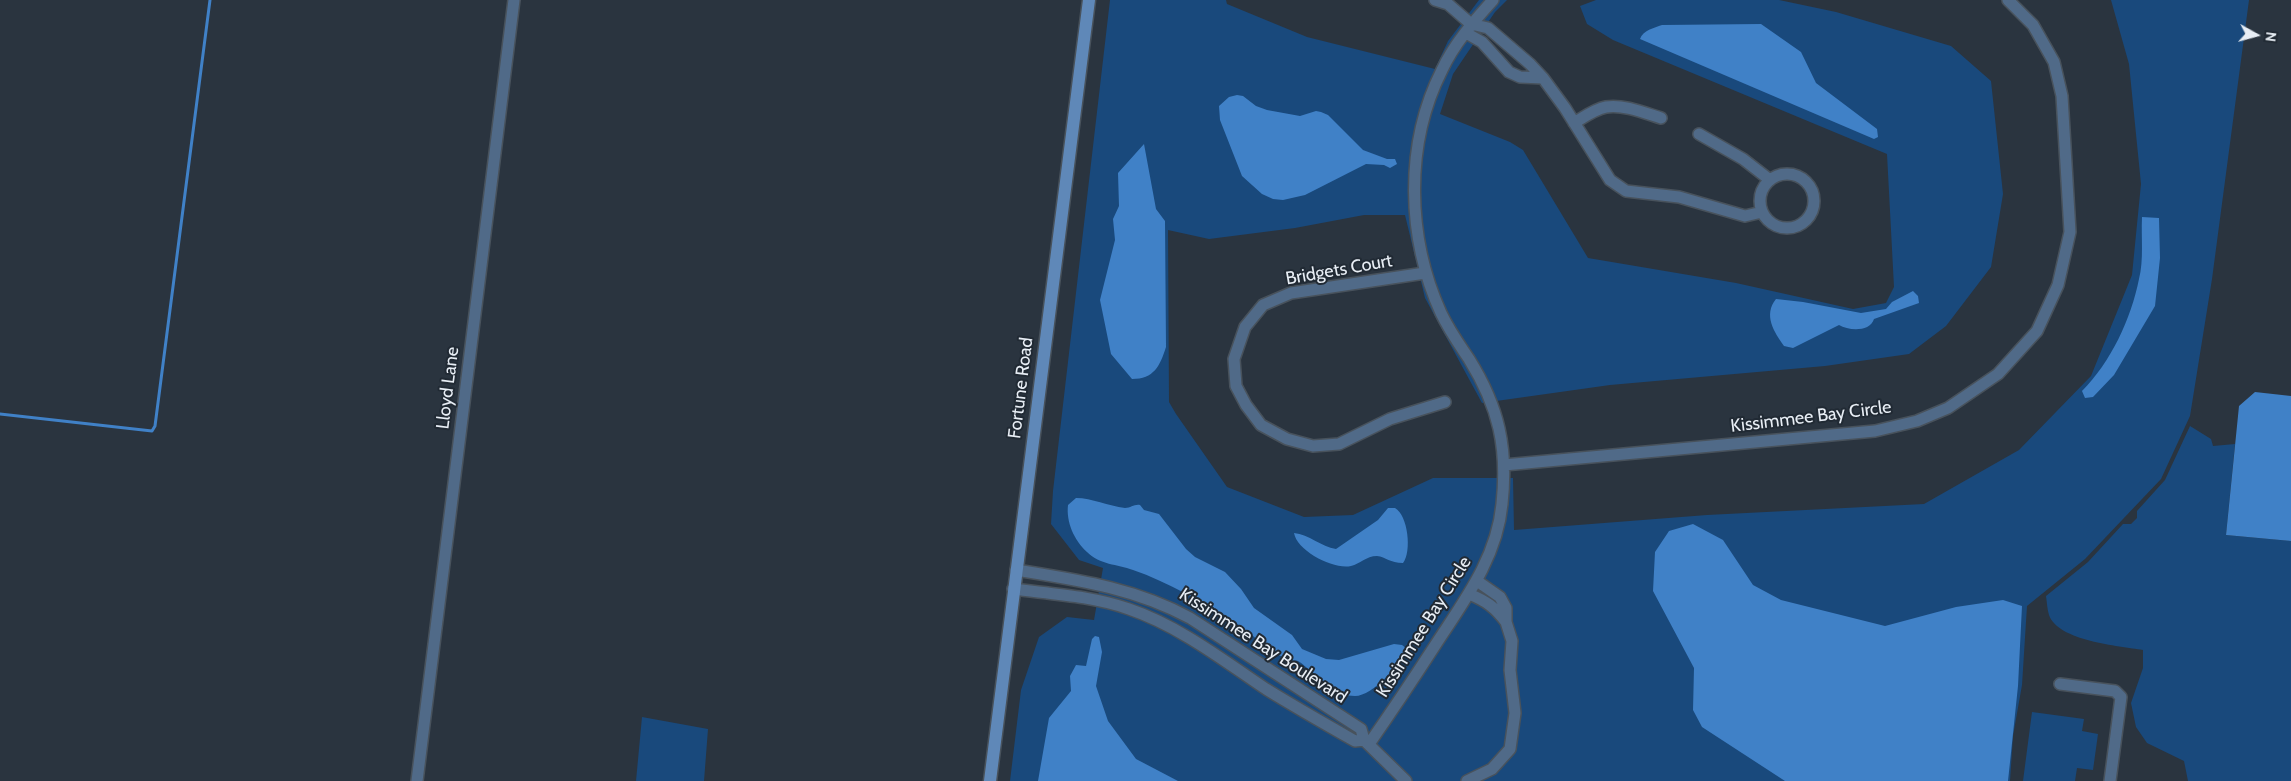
<!DOCTYPE html>
<html>
<head>
<meta charset="utf-8">
<style>
  body { margin:0 }
  #map { position:relative; width:2291px; height:781px; overflow:hidden; background:#2a343f; font-family:Cabin,sans-serif }
  canvas { display:block }
  .north { position:absolute; left:2231px; top:10px; width:50px; height:50px; -webkit-text-stroke:4px #212a34; paint-order:stroke; rotate:97deg; font-size:14px; font-weight:700; line-height:20px; text-align:center; color:#e8eef5 }
  .north::after { content:''; display:block; margin:auto; width:18px; height:22px; background:#e8eef5; clip-path:polygon(50% 0,100% 100%,50% 72%,0 100%) }
</style>
</head>
<body>
<div id="map">
<canvas width="2291" height="781"></canvas>
<div class="north">N</div>
</div>
<script>
const context = document.querySelector('canvas').getContext('2d');
context.lineJoin = 'round';
function fill(path, color) {
  context.fillStyle = color;
  context.fill(path, 'evenodd');
}
function trace(path, color, width, dash) {
  context.strokeStyle = color;
  context.lineWidth = width;
  context.lineCap = dash ? 'butt' : 'round';
  context.setLineDash(dash || []);
  context.stroke(path);
}
function label(font, color, halo, rows, align = 'center') {
  context.font = font + ' Cabin,sans-serif';
  context.lineWidth = 4;
  context.setLineDash([]);
  context.textBaseline = 'middle';
  context.strokeStyle = halo;
  context.fillStyle = color;
  for (const [text, x, y, turn = 0] of rows) {
    context.save();
    context.translate(x, y);
    context.rotate((+turn || 0) * Math.PI / 180);
    context.textAlign = isNaN(turn) ? turn : align;
    if (halo) context.strokeText(text, 0, 0);
    context.fillText(text, 0, 0);
    context.restore();
  }
}
fill(new Path2D(`
  M 1110,0 L 1226,0 L 1227,4 L 1307,37 L 1435,69 L 1448,41 L 1479,0 L 1507,0 L 1495,12 L 1453,74 L 1440,114 L 1510,142 L 1523,150 L 1588,258 L 1736,283 L 1853,309 L 1886,303 L 1894,287 L 1887,154 L 1613,40 L 1587,24 L 1580,6 L 1596,0 L 1779,0 L 1836,12 L 1951,46 L 1991,81 L 2003,194 L 1991,267 L 1946,326 L 1909,354 L 1825,366 L 1610,385 L 1482,403 L 1425,298 L 1405,215 L 1364,215 L 1295,228 L 1209,239 L 1168,230 L 1169,402 L 1176,414 L 1227,487 L 1304,517 L 1353,515 L 1433,478 L 1513,478 L 1514,530 L 1707,515 L 1924,504 L 2019,450 L 2091,376 L 2132,275 L 2141,184 L 2129,64 L 2111,0 L 2249,0 L 2212,279 L 2190,416 L 2161,479 L 2085,559 L 2027,606 L 2022,685 L 2013,736 L 2010,781 L 1010,781 L 1021,690 L 1039,637 L 1067,617 L 1094,620 L 1103,568 L 1079,560 L 1051,524 L 1053,491 Z
  M 2190,426 L 2211,439 L 2213,446 L 2235,444 L 2226,535 L 2291,541 L 2291,781 L 2188,781 L 2184,761 L 2147,743 L 2136,727 L 2131,703 L 2143,668 L 2143,650 C 2119,646 2058,641 2049,615 C 2047,609 2047,602 2046,596 L 2088,562 L 2123,524 L 2131,524 L 2137,518 L 2137,511 L 2165,480 Z
  M 2032,712 L 2084,719 L 2082,731 L 2098,734 L 2093,770 L 2077,768 L 2075,781 L 2023,781 Z
  M 642,717 L 708,729 L 704,781 L 636,781 Z`), '#19497c');
fill(new Path2D(`
  M 1761,24 L 1801,52 L 1816,83 L 1877,129 L 1878,137 L 1874,139 L 1640,39 C 1643,30 1654,28 1662,25 Z
  M 1237,95 L 1243,96 L 1256,106 L 1267,110 L 1300,116 L 1316,111 L 1321,112 L 1328,115 L 1363,150 L 1387,159 L 1395,159 L 1397,164 L 1390,168 L 1384,165 L 1366,164 L 1305,195 L 1283,200 L 1273,199 L 1262,194 L 1242,176 L 1220,120 L 1219,106 L 1229,97 Z
  M 1144,144 L 1156,209 L 1165,221 L 1166,347 C 1160,366 1154,379 1132,379 L 1111,354 L 1100,300 L 1115,240 L 1113,219 L 1119,206 L 1118,173 Z
  M 2142,217 L 2159,218 L 2160,258 L 2155,306 L 2114,375 L 2093,397 L 2085,398 L 2082,391 C 2111,362 2131,319 2139,279 C 2144,260 2141,237 2142,217 Z
  M 1913,291 L 1918,296 L 1919,303 L 1874,319 C 1870,332 1849,331 1839,325 L 1793,348 L 1784,346 C 1774,332 1763,315 1776,299 L 1803,302 L 1861,313 L 1886,309 L 1892,302 Z
  M 2255,392 L 2291,396 L 2291,541 L 2226,535 L 2239,406 Z
  M 1076,498 C 1092,498 1108,506 1125,508 C 1131,508 1134,504 1140,505 L 1144,510 L 1159,514 L 1186,549 L 1195,557 L 1225,572 L 1241,589 L 1254,608 L 1292,635 L 1302,649 L 1326,659 L 1339,660 L 1394,644 L 1402,645 L 1406,648 C 1401,664 1373,696 1355,696 C 1338,696 1322,682 1310,671 C 1307,668 1302,663 1298,661 C 1296,660 1293,661 1291,660 C 1269,654 1253,633 1234,622 C 1202,602 1168,582 1133,570 C 1117,564 1100,565 1087,552 C 1074,540 1066,522 1068,505 Z
  M 1388,508 L 1395,508 C 1408,515 1412,552 1403,563 C 1390,563 1386,557 1377,556 C 1366,556 1360,564 1351,566 C 1334,570 1297,551 1294,533 C 1309,534 1321,547 1336,549 L 1378,520 Z
  M 1693,524 L 1723,540 L 1753,585 L 1781,600 L 1885,626 L 1956,607 L 2003,600 L 2022,606 L 2018,686 L 2008,781 L 1785,781 L 1702,727 L 1693,710 L 1694,668 L 1653,591 L 1655,552 L 1669,531 Z
  M 1095,636 L 1099,637 L 1102,652 L 1096,686 L 1108,721 L 1136,759 L 1178,781 L 1038,781 L 1049,718 L 1071,691 L 1070,676 L 1076,665 L 1086,666 L 1092,639 Z`), '#4081c7');
trace(new Path2D(`
  M 0,414 L 152,431 L 155,426 L 210,0`), '#4081c7', 3);
const street = new Path2D(`
  M 1435,0 L 1448,4 L 1471,24 L 1488,28 L 1530,64 L 1543,78 L 1565,108 L 1610,180 L 1626,191 L 1679,197 L 1745,216 L 1762,212
  M 1466,33 L 1482,42 L 1509,72 L 1520,77 L 1543,78
  M 1574,123 C 1584,117 1595,109 1606,107 C 1623,104 1645,113 1661,118
  M 1699,134 L 1743,159 L 1770,180
  M1760 201a27 27 0 1 1 54 0a27 27 0 1 1-54 0Z
  M 1425,273 L 1291,293 L 1263,305 L 1245,327 L 1234,359 L 1236,386 L 1246,405 L 1261,425 L 1287,439 L 1313,446 L 1339,444 L 1390,419 L 1445,402
  M 1504,465 L 1875,431 L 1917,421 L 1948,408 L 1998,374 L 2037,331 L 2058,285 L 2070,232 L 2062,96 L 2054,62 L 2033,25 L 2008,0
  M 1016,570 C 1078,580 1135,588 1190,618 L 1361,729 L 1364,740 L 1406,781
  M 1013,589 C 1052,594 1092,596 1129,609 C 1179,626 1223,660 1266,689 C 1295,707 1325,724 1355,741 L 1364,740
  M 1469,594 C 1486,601 1495,607 1506,622
  M 2060,684 L 2115,691 L 2121,697 L 2110,781
  M 1369,744 C 1392,711 1414,678 1436,644 C 1464,601 1497,558 1502,504 C 1508,448 1499,407 1469,359 C 1459,344 1449,330 1441,313 C 1407,238 1404,145 1442,70 C 1454,44 1474,21 1493,0
  M 417,781 L 514,0
  M 1467,781 L 1492,769 L 1510,749 L 1515,713 L 1510,670 L 1512,641 L 1506,622 L 1506,608 L 1500,597 L 1477,581`);
const secondary = new Path2D(`
  M 990,781 L 1089,0`);
trace(street, '#48525c', 14);
trace(secondary, '#48525c', 15);
trace(street, '#506a88', 11);
trace(secondary, '#5f88b8', 12);
label('18px', '#e8eef5', '#212a34', [
  ["Bridgets Court",1339,270,-10],
  ["Lloyd Lane",448,388,-83],
  ["Fortune Road",1021,388,-83],
  ["Kissimmee Bay Circle",1811,417,-7],
  ["Kissimmee Bay Circle",1424,627,-58],
  ["Kissimmee Bay Boulevard",1263,646,33]
]);
</script>
</body>
</html>
